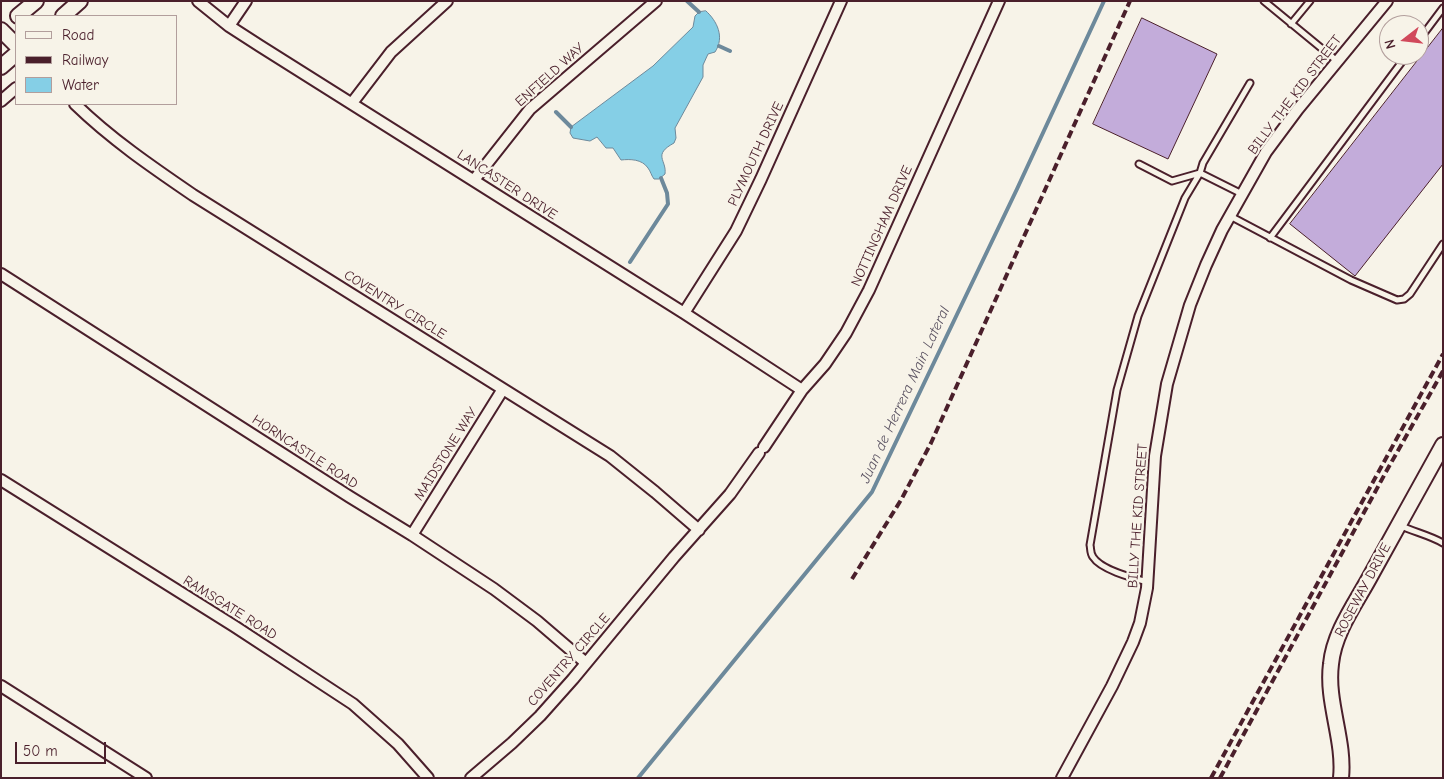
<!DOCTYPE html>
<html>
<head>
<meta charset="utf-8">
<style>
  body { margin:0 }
  #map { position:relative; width:1444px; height:779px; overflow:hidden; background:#f7f3e8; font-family:"Comic Neue",sans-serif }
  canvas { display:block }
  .frame { position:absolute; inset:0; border:2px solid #4a1f2b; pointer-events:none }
  .legend { position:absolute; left:15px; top:15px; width:162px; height:90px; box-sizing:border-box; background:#f7f3e8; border:1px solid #b29e9c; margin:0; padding:6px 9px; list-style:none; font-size:15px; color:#4a1f2b }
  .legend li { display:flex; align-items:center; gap:10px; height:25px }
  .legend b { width:25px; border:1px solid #b29e9c }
  .north { position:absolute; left:1379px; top:15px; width:50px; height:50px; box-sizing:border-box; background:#f7f3e8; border:1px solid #b29e9c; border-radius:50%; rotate:254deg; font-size:14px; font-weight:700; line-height:20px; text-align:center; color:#4a1f2b }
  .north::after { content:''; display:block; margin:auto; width:18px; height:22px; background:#d1495b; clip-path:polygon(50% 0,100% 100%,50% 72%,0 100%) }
  .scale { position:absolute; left:15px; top:742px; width:91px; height:22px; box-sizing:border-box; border:2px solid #4a1f2b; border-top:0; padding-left:6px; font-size:15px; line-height:18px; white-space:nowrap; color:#4a1f2b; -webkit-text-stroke:4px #f7f3e8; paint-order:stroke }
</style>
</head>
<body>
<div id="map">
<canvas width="1444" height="779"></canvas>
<div class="frame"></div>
<ul class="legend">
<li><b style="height:6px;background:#f7f3e8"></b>Road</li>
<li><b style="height:6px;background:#4a1f2b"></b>Railway</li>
<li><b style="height:14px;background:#85cfe6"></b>Water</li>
</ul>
<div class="north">N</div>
<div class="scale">50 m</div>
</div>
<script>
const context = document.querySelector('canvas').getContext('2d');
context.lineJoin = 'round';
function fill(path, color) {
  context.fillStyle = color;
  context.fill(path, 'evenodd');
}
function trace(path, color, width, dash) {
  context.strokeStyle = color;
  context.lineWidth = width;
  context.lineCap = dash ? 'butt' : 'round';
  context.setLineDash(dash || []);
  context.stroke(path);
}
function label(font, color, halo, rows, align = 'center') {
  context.font = font + ' "Comic Neue",sans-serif';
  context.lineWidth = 4.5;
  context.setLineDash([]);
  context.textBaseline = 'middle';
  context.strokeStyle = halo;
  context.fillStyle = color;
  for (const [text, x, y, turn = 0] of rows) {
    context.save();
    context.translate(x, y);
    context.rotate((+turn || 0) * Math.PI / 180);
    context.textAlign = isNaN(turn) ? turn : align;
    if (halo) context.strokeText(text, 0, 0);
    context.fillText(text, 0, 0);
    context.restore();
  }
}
const water = new Path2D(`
  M 706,11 C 717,21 725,37 715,52 L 708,54 L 703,65 L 703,77 L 675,128 L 676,138 L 674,143 C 652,155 667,160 665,174 L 659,179 L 654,179 C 651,175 651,172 648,168 C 642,159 630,159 621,160 L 613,148 L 606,148 L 597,137 L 590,141 L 573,138 L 570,133 L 571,127 L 653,66 L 693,27 L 695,16 L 699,12 Z`);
fill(water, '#85cfe6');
trace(water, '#6d899b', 1);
trace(new Path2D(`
  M 687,1 L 699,12
  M 719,46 L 730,51
  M 556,112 L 571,127
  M 630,262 L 668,204 L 667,193 L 661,178
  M 638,778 L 872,492 L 1017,189 L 1104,1`), '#6d899b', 4);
const building = new Path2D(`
  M 1142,18 L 1217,54 L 1168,159 L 1093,124 Z
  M 1443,28 L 1443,164 L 1355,276 L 1290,224 Z`);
fill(building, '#c3acda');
trace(building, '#4a1f2b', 1);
const lane = new Path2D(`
  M 1264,1 L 1337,61
  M 1291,24 L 1310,1
  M 1419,40 L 1443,8
  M 1139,164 L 1172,181 L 1200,173 L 1242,194
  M 1230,216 L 1351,280 L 1397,300 L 1404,299 L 1410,294 L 1443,244
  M 1270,238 L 1407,55
  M 1399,525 C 1414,532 1429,535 1443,543
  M 1148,582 C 1133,578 1101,570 1093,557 C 1090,553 1091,549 1090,545 L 1117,390 L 1138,316 L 1185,198 L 1200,173 L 1203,163 L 1250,83`);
const street = new Path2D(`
  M 198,1 L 229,26 L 260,46 L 684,313 L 802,390
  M 229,26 L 246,1
  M 1,101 L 16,88
  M 352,103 L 391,52 L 447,1
  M 75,104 C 111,139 152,167 193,195 L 610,456 L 655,492 L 699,530
  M 474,180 L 530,109 L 656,1
  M 1,274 L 350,497 L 412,535 L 494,589 L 537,621 L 586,663
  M 684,313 L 736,231 L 761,179 L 841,1
  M 764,447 L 802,390 L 825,364 L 846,333 L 869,290 L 999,1
  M 1,480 L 234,626 L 353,704 L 398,744 L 428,778
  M 412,535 L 503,389
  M 1,686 L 146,778
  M 471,778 L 512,743 L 540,716 L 573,679 L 674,557 L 730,494 L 759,453
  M 1062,778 L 1112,686 L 1133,642 L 1140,623 L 1147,588 L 1155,456 L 1167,384 L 1190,305 L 1206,265 L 1222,230 L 1266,152 L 1298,109 L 1387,1`);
const secondary = new Path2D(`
  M 18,16 L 36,1
  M 63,16 L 80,1
  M 1,30 L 16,45
  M 1,67 L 16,54
  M 1341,778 C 1345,740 1326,702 1331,664 C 1334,632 1356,603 1371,575 C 1395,532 1419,488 1443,445`);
trace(lane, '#4a1f2b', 9);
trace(street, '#4a1f2b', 14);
trace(secondary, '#4a1f2b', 18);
trace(lane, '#f7f3e8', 5);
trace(street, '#f7f3e8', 10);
trace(secondary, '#f7f3e8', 14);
trace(new Path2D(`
  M 852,579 L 901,500 L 931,443 L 1130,1
  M 1211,778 L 1443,354
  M 1220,778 L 1387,470 L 1443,371`), '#4a1f2b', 4, [8, 4]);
label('14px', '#4a1f2b', '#f7f3e8', [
  ["ENFIELD WAY",550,75,-42],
  ["BILLY THE KID STREET",1295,95,-53],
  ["PLYMOUTH DRIVE",756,154,-65],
  ["LANCASTER DRIVE",507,185,33],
  ["NOTTINGHAM DRIVE",882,226,-66],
  ["COVENTRY CIRCLE",395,305,32],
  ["HORNCASTLE ROAD",305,452,33],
  ["MAIDSTONE WAY",446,454,-58],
  ["BILLY THE KID STREET",1138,516,-86],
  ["ROSEWAY DRIVE",1363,590,-62],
  ["RAMSGATE ROAD",230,608,32],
  ["COVENTRY CIRCLE",569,660,-49]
]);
label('italic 15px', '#5c5463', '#f7f3e8', [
  ["Juan de Herrera Main Lateral",905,395,-65]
]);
</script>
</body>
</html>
